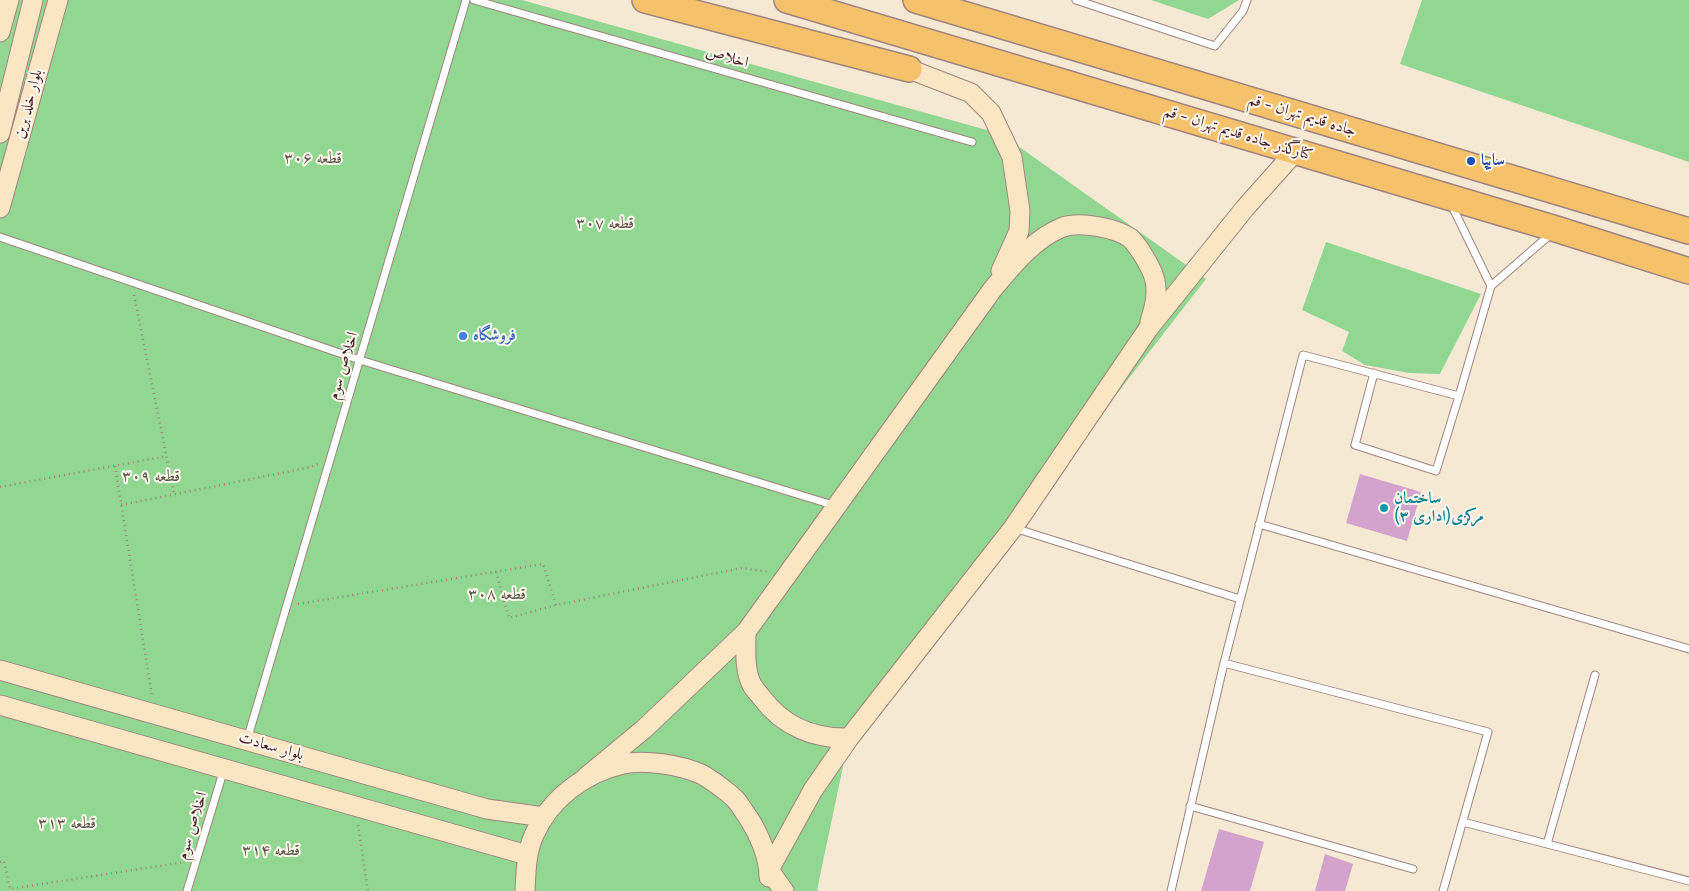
<!DOCTYPE html>
<html>
<head>
<meta charset="utf-8">
<style>
  body { margin:0 }
  canvas { display:block; background:#f6e9d3 }
</style>
</head>
<body>
<canvas width="1689" height="891"></canvas>
<script>
const context = document.querySelector('canvas').getContext('2d');
context.lineJoin = 'round';
function fill(path, color) {
  context.fillStyle = color;
  context.fill(path, 'evenodd');
}
function trace(path, color, width, dash) {
  context.strokeStyle = color;
  context.lineWidth = width;
  context.lineCap = dash ? 'butt' : 'round';
  context.setLineDash(dash || []);
  context.stroke(path);
}
function label(font, color, halo, rows, align = 'center') {
  context.font = font + ' Cardo,Amiri,serif';
  context.lineWidth = 4;
  context.setLineDash([]);
  context.textBaseline = 'middle';
  context.strokeStyle = halo;
  context.fillStyle = color;
  for (const [text, x, y, turn = 0] of rows) {
    context.save();
    context.translate(x, y);
    context.rotate((+turn || 0) * Math.PI / 180);
    context.textAlign = isNaN(turn) ? turn : align;
    if (halo) context.strokeText(text, 0, 0);
    context.fillText(text, 0, 0);
    context.restore();
  }
}
fill(new Path2D(`
  M 0,0 L 522,0 L 1001,134 L 1206,279 L 849,738 L 817,890 L 820,891 L 0,891 Z
  M 1151,0 L 1239,0 L 1208,19 Z
  M 1422,0 L 1689,0 L 1689,162 L 1400,64 Z
  M 1326,242 L 1481,294 L 1440,374 L 1409,373 L 1365,365 L 1342,351 L 1349,332 L 1302,310 Z`), '#91d791');
fill(new Path2D(`
  M 1360,474 L 1421,492 L 1407,541 L 1346,523 Z
  M 1219,829 L 1264,842 L 1250,891 L 1201,891 Z
  M 1325,854 L 1353,864 L 1345,891 L 1315,891 Z`), '#d3a3cd');
const lane = new Path2D(`
  M 474,0 L 972,142
  M 1076,0 L 1215,46 L 1243,11 L 1247,0
  M 1451,204 L 1491,286 L 1552,233
  M 0,237 L 360,360 L 836,506
  M 1374,373 L 1355,445 L 1436,471 L 1459,396
  M 1259,524 L 1689,649
  M 1014,528 L 1240,599
  M 1224,663 L 1488,732 L 1443,891
  M 247,740 L 466,0
  M 1190,806 L 1413,869
  M 1463,822 L 1689,881
  M 1547,844 L 1595,675
  M 187,891 L 224,769
  M 1171,891 L 1224,663 L 1303,355 L 1459,396 L 1491,286`);
const secondary = new Path2D(`
  M 0,32 L 9,0
  M 909,69 L 971,93 L 991,113 L 1012,157 L 1020,211 L 1019,231 L 1001,271
  M 0,133 L 33,0
  M 0,208 L 58,0
  M 746,632 C 746,649 744,670 752,685 C 755,690 759,694 762,698 C 783,726 814,739 849,738
  M 0,670 L 487,809 L 544,817
  M 0,705 L 527,855
  M 586,777 L 644,729 L 746,632 L 992,290 C 1012,266 1033,239 1063,227 C 1080,221 1116,228 1130,238 C 1138,245 1151,267 1154,277 C 1159,292 1154,308 1150,322
  M 525,891 C 526,872 526,853 534,835 C 550,799 584,773 623,764 C 645,759 680,765 701,774 C 709,778 728,792 735,799 C 740,804 743,811 748,817 C 759,834 769,857 769,877
  M 784,891 L 769,870 L 813,790 L 849,738 L 1013,528 L 1148,329 L 1245,208 L 1295,152`);
const highway = new Path2D(`
  M 645,0 L 909,69
  M 787,0 L 1556,229 L 1689,271
  M 916,0 L 1689,231`);
trace(lane, '#a0847f', 9);
trace(secondary, '#a0847f', 21);
trace(highway, '#a0847f', 28);
trace(new Path2D(`
  M 134,295 L 174,494
  M 115,466 L 152,696
  M 0,487 L 167,456
  M 121,505 L 311,467 L 318,464
  M 496,572 L 509,618 L 556,605 L 742,568 L 768,572
  M 298,604 L 543,564 L 556,605
  M 358,825 L 368,891
  M 0,862 L 4,861 L 10,889 L 185,862`), '#a0847f', 2.5, [1, 4]);
trace(lane, '#fff', 7);
trace(secondary, '#fbe6c4', 19);
trace(highway, '#f5c16b', 25);
for (const [x, y, r, color] of [
  [1471,161,5,"#1a4fb4"],
  [463,336,5,"#3f7fe0"],
  [1384,508,5,"#0f9aa8"]
]) {
  const dot = new Path2D();
  dot.arc(x, y, r, 0, 2 * Math.PI);
  context.fillStyle = color;
  context.fill(dot);
  trace(dot, '#fbf7ec', 2);
}
label('16px', '#4a1f2b', '#fbf7ec', [
  ["اخلاص",727,58,16],
  ["بلوار خلد برین",29,104,-75],
  ["جاده قدیم تهران - قم",1302,116,17],
  ["کنارگذر جاده قدیم تهران - قم",1238,134,17],
  ["اخلاص سوم",344,366,-73],
  ["بلوار سعادت",271,747,16],
  ["اخلاص سوم",193,826,-73]
]);
label('16px', '#5f564a', '#fbf7ec', [
  ["قطعه ۳۰۶",313,159],
  ["قطعه ۳۰۷",605,224],
  ["قطعه ۳۰۹",151,477],
  ["قطعه ۳۰۸",497,595],
  ["قطعه ۳۱۳",67,824],
  ["قطعه ۳۱۴",271,851]
]);
label('bold 16px', '#164399', '#fbf7ec', [
  ["سایپا",1481,161]
], 'left');
label('bold 16px', '#366cbe', '#fbf7ec', [
  ["فروشگاه",473,336]
], 'left');
label('bold 16px', '#0d838f', '#fbf7ec', [
  ["ساختمان",1394,499],
  ["مرکزی(اداری ۳)",1394,517]
], 'left');
</script>
</body>
</html>
